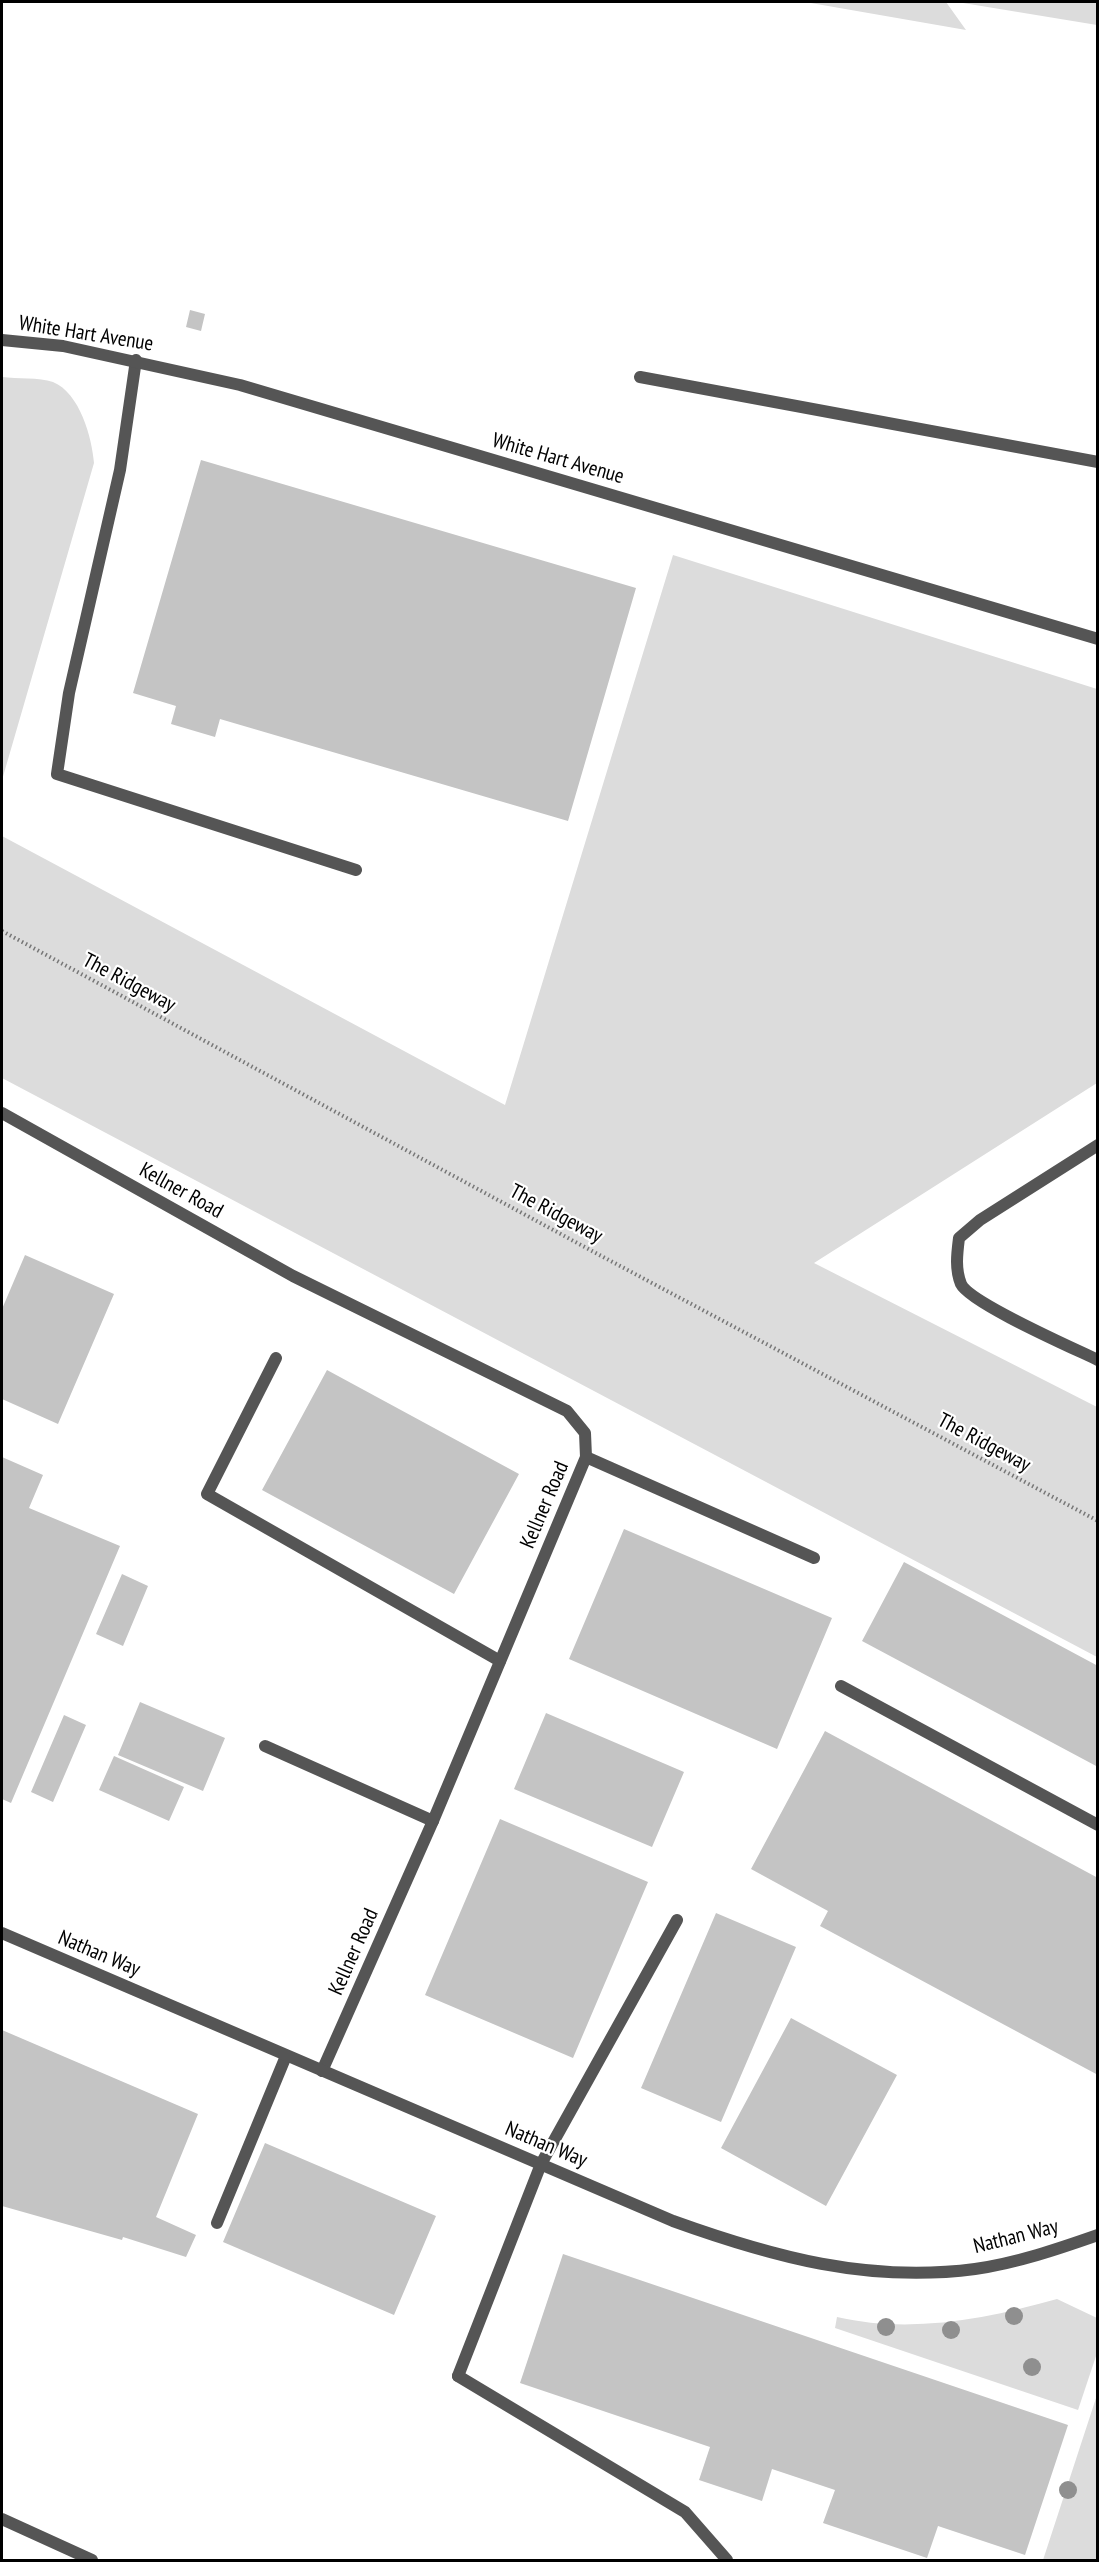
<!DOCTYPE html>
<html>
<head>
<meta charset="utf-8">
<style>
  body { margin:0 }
  #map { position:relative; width:1099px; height:2562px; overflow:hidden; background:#fff; font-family:"PT Sans Narrow",sans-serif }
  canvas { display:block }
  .frame { position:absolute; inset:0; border:3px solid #000; pointer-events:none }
</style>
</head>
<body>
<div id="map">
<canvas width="1099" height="2562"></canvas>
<div class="frame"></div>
</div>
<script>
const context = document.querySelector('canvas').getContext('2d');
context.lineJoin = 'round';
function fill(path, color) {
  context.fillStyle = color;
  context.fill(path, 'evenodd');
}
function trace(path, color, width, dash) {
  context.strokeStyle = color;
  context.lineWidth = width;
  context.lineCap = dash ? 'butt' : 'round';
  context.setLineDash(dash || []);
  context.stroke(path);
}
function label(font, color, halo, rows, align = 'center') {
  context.font = font + ' "PT Sans Narrow",sans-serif';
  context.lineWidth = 4.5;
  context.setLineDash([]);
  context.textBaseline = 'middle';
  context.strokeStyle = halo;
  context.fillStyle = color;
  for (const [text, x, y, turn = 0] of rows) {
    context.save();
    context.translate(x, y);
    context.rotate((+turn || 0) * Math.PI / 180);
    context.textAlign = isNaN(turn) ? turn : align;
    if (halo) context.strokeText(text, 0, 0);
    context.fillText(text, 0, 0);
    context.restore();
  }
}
fill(new Path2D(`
  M 805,2 L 946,2 L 966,30 Z
  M 957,2 L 1097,2 L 1097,25 Z
  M 2,377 C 17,379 39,377 53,382 C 80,393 92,438 94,463 L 2,780 Z
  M 673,555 L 1097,689 L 1097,1083 L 814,1263 L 1097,1407 L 1097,1657 L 2,1078 L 2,836 L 505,1105 Z
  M 1057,2299 L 1097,2318 L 1097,2353 L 1078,2410 L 835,2328 L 837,2317 C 910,2334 986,2319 1057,2299 Z
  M 1097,2395 L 1097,2560 L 1043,2560 Z`), '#dcdcdc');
fill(new Path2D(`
  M 190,310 L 205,314 L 201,331 L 186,327 Z
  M 201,460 L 636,588 L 568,821 L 220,719 L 215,737 L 171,724 L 176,706 L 133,693 Z
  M 25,1255 L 114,1294 L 58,1424 L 2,1399 L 2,1309 Z
  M 327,1370 L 519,1474 L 454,1594 L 262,1490 Z
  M 2,1457 L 43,1475 L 29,1508 L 120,1546 L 11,1803 L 2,1799 Z
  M 624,1529 L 832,1618 L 777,1749 L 569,1659 Z
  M 904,1562 L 1098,1666 L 1098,1767 L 862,1641 Z
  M 122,1574 L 148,1586 L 123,1646 L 96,1634 Z
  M 140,1702 L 225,1738 L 203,1791 L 118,1755 Z
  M 546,1713 L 684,1772 L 652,1847 L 514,1789 Z
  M 64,1715 L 86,1725 L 53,1802 L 31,1792 Z
  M 825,1731 L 1098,1878 L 1098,2075 L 820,1926 L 828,1911 L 751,1869 Z
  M 114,1756 L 184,1787 L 169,1821 L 99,1790 Z
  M 500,1819 L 648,1882 L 573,2058 L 425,1995 Z
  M 716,1913 L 796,1947 L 721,2122 L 641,2088 Z
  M 791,2018 L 897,2075 L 826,2206 L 721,2148 Z
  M 2,2030 L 198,2114 L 156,2217 L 196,2235 L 186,2257 L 123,2237 L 122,2240 L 2,2206 Z
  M 265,2143 L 436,2216 L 394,2315 L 223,2242 Z
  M 563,2254 L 1068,2425 L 1025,2555 L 938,2526 L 927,2558 L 823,2523 L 835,2490 L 772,2469 L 762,2501 L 699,2480 L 710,2447 L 520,2383 Z`), '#c4c4c4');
trace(new Path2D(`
  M 2,931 L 592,1251 L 1098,1521`), '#777', 4, [1.5, 3]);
trace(new Path2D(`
  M 136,360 L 120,470 L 69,693 L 57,774 L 356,870
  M 640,377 L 1098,462
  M 1098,1145 L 980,1220 L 959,1238 C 957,1254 955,1269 961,1284 C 970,1303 1073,1348 1098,1360
  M 276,1358 L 207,1494 L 500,1661
  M 586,1457 L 814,1558
  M 841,1686 L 1098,1825
  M 265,1746 L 433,1821
  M 217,2223 L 286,2056
  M 458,2376 L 541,2164 L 677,1920
  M 2,2519 L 92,2560`), '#555', 12);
trace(new Path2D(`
  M 2,340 L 63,346 L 240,385 L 1098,639
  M 2,1113 L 293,1276 L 567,1411 L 585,1433 L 586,1457 L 433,1821 L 322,2071
  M 458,2376 L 685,2512 L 727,2560`), '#555', 12);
trace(new Path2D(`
  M 2,1933 L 673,2221 C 773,2257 868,2283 975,2269 C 1017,2263 1058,2249 1098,2235`), '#555', 12);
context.fillStyle = '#8f8f8f';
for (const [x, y] of [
  [1014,2316],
  [886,2327],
  [951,2330],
  [1032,2367],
  [1068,2490]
]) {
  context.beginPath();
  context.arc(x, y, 9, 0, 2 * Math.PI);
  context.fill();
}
label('21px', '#000', '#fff', [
  ["White Hart Avenue",86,334,9],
  ["White Hart Avenue",558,459,16],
  ["The Ridgeway",129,983,28],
  ["Kellner Road",181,1191,29],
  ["The Ridgeway",556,1214,28],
  ["The Ridgeway",984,1443,28],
  ["Kellner Road",545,1505,-67],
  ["Kellner Road",354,1952,-66],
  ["Nathan Way",99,1954,23],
  ["Nathan Way",546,2145,23],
  ["Nathan Way",1016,2237,-14]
]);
</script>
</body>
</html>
